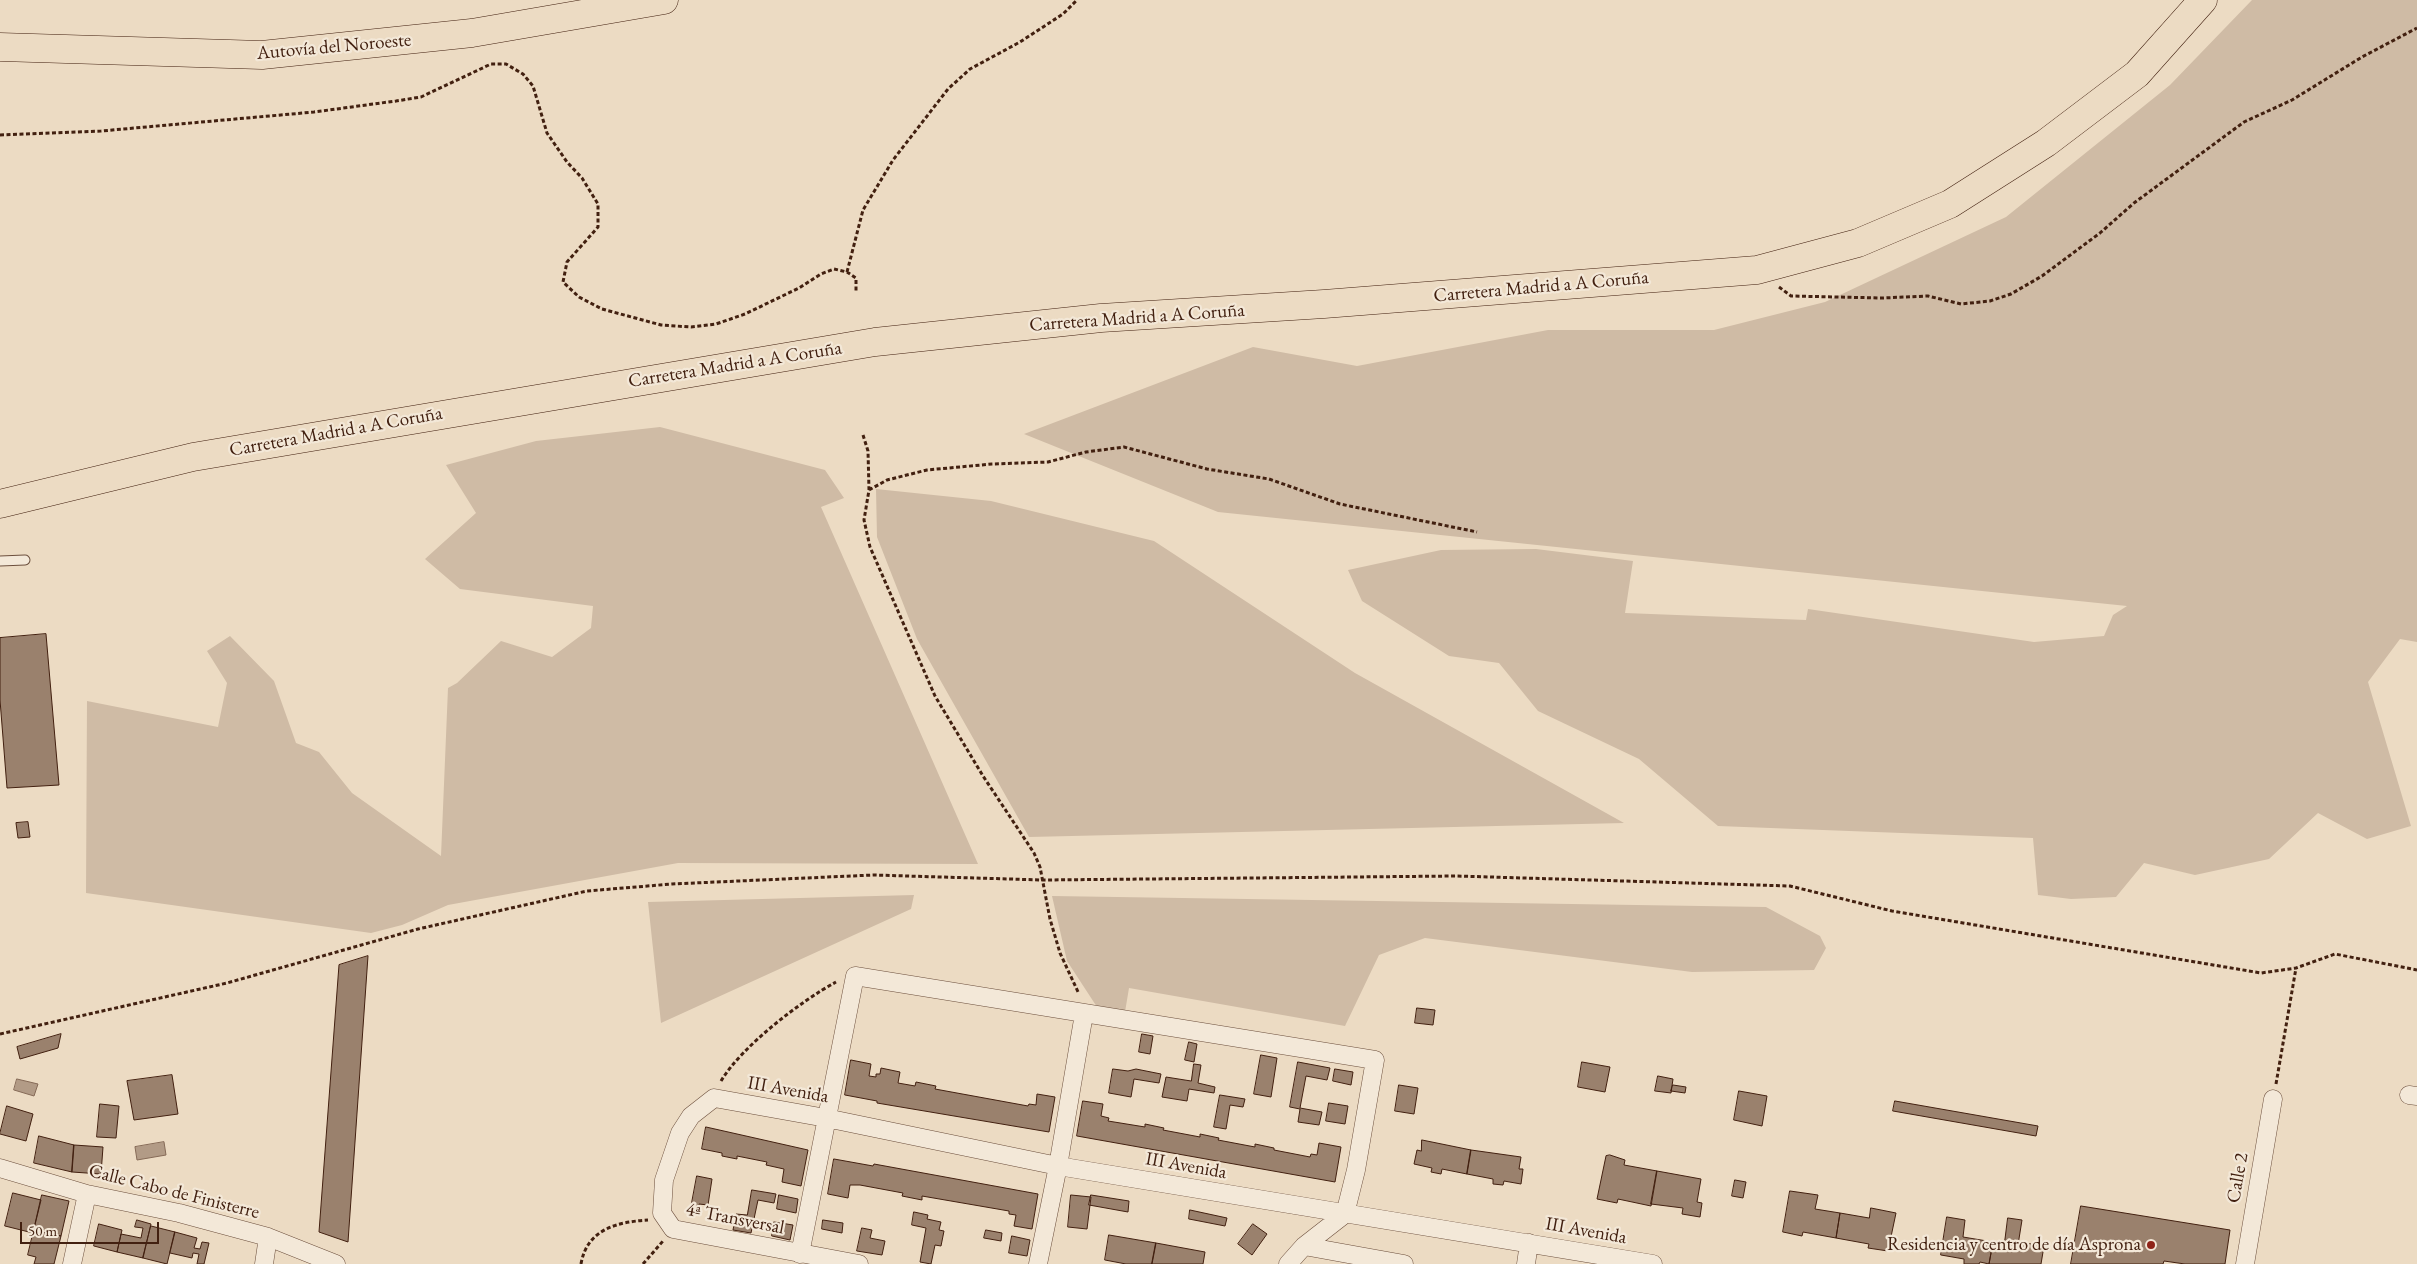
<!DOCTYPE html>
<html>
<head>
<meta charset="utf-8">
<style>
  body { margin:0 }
  #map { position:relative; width:2417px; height:1264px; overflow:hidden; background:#ecdbc3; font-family:"EB Garamond",serif }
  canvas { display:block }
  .scale { position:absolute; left:20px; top:1222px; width:139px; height:22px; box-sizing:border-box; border:2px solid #422010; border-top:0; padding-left:6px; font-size:15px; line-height:18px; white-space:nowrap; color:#422010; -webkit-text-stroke:4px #f3e8d8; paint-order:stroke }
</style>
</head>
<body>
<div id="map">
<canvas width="2417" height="1264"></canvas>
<div class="scale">50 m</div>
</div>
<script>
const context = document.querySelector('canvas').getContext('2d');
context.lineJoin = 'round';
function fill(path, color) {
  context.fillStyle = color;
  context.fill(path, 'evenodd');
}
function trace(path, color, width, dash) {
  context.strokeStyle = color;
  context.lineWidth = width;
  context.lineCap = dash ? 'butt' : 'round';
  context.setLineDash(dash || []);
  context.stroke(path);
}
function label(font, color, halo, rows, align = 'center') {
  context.font = font + ' "EB Garamond",serif';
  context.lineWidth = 4.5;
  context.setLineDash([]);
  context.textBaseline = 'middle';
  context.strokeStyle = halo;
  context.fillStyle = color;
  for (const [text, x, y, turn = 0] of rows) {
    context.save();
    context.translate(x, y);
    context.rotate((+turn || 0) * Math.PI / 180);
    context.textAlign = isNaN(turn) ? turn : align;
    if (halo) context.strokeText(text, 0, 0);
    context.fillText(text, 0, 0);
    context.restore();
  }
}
fill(new Path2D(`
  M 2252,0 L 2417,0 L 2417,642 L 2400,639 L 2368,682 L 2411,826 L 2367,839 L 2318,813 L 2269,859 L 2195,875 L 2144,863 L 2116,897 L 2071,899 L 2038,895 L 2033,838 L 1718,826 L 1639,759 L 1538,711 L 1499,663 L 1449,656 L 1362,601 L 1348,570 L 1441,550 L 1536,549 L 1633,561 L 1625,613 L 1806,620 L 1808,609 L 2034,642 L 2104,636 L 2113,615 L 2127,606 L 1218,512 L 1024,434 L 1253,347 L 1357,366 L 1548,330 L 1714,330 L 1825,302 L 2006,217 L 2170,85 Z
  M 660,427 L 825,470 L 844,498 L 821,507 L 978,864 L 678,863 L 448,905 L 402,925 L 371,933 L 86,893 L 87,701 L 218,727 L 227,683 L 207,651 L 230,636 L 274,681 L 296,743 L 319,752 L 352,793 L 441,856 L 448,688 L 457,683 L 501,641 L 552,657 L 591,628 L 593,606 L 460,589 L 425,559 L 476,513 L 446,465 L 536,441 Z
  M 876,489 L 991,501 L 1154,541 L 1355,673 L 1624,823 L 1029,837 L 917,639 L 877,537 Z
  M 914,895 L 911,909 L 661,1023 L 648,902 Z
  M 1052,896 L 1766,907 L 1820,936 L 1826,948 L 1814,970 L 1692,972 L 1425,938 L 1379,955 L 1345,1026 L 1129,988 L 1125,1012 L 1097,1007 L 1067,961 Z`), '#cfbba5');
const water = new Path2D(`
  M 17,1079 L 38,1084 L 34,1096 L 14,1090 Z
  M 164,1142 L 166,1155 L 137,1160 L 135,1147 Z`);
fill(water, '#b29b86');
trace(water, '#856a57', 1);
const building = new Path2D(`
  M 46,634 L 59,785 L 7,788 L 0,700 L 0,638 Z
  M 28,822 L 30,837 L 18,838 L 16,823 Z
  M 368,956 L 348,1242 L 319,1232 L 339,965 Z
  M 1417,1008 L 1435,1010 L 1433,1025 L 1415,1023 Z
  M 61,1034 L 58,1048 L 20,1059 L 17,1047 Z
  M 1142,1034 L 1153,1036 L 1150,1054 L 1139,1052 Z
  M 1189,1042 L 1197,1044 L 1194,1062 L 1185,1060 Z
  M 1261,1055 L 1277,1058 L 1271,1097 L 1254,1094 Z
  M 851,1060 L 871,1064 L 869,1076 L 876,1077 L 876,1074 L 880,1074 L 881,1068 L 900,1072 L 898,1083 L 915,1086 L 916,1082 L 936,1086 L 935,1089 L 1028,1106 L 1029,1104 L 1036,1105 L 1037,1094 L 1055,1097 L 1049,1132 L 877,1103 L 877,1101 L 845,1095 Z
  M 1298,1062 L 1330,1068 L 1327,1080 L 1306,1076 L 1300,1108 L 1322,1112 L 1319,1125 L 1298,1122 L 1300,1109 L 1290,1107 Z
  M 1582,1062 L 1610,1067 L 1605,1092 L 1578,1087 Z
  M 1194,1064 L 1201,1065 L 1198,1083 L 1215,1087 L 1214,1093 L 1189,1089 L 1187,1101 L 1162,1097 L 1166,1077 L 1191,1081 Z
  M 1113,1069 L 1128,1071 L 1136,1069 L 1161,1074 L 1159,1083 L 1134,1079 L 1131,1097 L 1109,1093 Z
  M 1335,1069 L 1353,1072 L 1351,1085 L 1333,1081 Z
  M 172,1075 L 178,1114 L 134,1120 L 127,1081 Z
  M 1658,1076 L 1673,1079 L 1671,1093 L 1655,1091 Z
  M 1399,1085 L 1418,1088 L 1414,1114 L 1395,1111 Z
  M 1673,1085 L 1686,1087 L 1685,1093 L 1671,1091 Z
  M 1739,1091 L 1767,1096 L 1762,1126 L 1734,1120 Z
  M 1220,1095 L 1245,1099 L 1243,1107 L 1230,1105 L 1226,1129 L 1214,1127 Z
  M 1083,1101 L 1103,1104 L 1101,1116 L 1109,1118 L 1108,1121 L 1145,1127 L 1145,1124 L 1164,1128 L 1163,1130 L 1200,1137 L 1200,1134 L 1219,1138 L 1218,1140 L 1255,1147 L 1255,1144 L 1274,1148 L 1274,1150 L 1310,1157 L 1311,1154 L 1317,1155 L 1319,1143 L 1341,1147 L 1335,1182 L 1077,1136 Z
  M 1895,1101 L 2038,1126 L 2036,1136 L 1893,1111 Z
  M 1329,1103 L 1348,1106 L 1345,1124 L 1326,1121 Z
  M 100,1104 L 119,1106 L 116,1138 L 97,1137 Z
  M 7,1106 L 33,1114 L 26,1141 L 0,1134 Z
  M 706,1127 L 808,1150 L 801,1186 L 782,1182 L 784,1169 L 766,1165 L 767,1162 L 737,1156 L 737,1159 L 722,1156 L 722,1153 L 702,1149 Z
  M 39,1136 L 74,1145 L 72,1172 L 34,1163 Z
  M 1422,1140 L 1471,1150 L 1467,1174 L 1442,1169 L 1441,1174 L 1431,1172 L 1432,1168 L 1414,1164 L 1417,1150 L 1421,1151 Z
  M 74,1145 L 103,1147 L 101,1174 L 72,1172 Z
  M 1471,1150 L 1521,1157 L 1519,1169 L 1523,1169 L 1521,1184 L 1504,1181 L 1503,1185 L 1493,1184 L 1493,1179 L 1467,1174 Z
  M 1610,1155 L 1625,1160 L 1624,1165 L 1657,1171 L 1651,1206 L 1618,1199 L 1617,1203 L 1597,1199 L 1606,1156 Z
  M 834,1159 L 873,1166 L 874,1164 L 1038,1194 L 1032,1229 L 1014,1226 L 1016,1215 L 1009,1214 L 1009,1211 L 922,1196 L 922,1200 L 902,1196 L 903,1193 L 860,1185 L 850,1185 L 848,1198 L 828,1194 Z
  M 1657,1171 L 1701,1179 L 1697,1202 L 1702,1203 L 1700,1217 L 1682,1214 L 1683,1208 L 1651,1204 Z
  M 697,1176 L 712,1179 L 708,1205 L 699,1204 L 698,1209 L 691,1208 Z
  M 1735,1180 L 1746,1182 L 1743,1198 L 1732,1196 Z
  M 752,1190 L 776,1194 L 774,1203 L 758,1200 L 751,1233 L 733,1230 L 736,1214 L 747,1215 Z
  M 1790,1191 L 1818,1195 L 1815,1209 L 1840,1213 L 1836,1238 L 1803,1232 L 1802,1236 L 1783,1232 Z
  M 13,1193 L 41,1200 L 33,1233 L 5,1226 Z
  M 42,1195 L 69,1201 L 61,1236 L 34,1230 Z
  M 779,1195 L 798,1199 L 796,1213 L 777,1209 Z
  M 1071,1195 L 1091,1197 L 1087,1229 L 1068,1227 Z
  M 1091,1195 L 1129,1201 L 1128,1212 L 1089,1205 Z
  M 2081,1206 L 2230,1230 L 2225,1264 L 2185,1264 L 2164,1261 L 2163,1264 L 2071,1264 Z
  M 1871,1208 L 1896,1213 L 1888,1251 L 1868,1248 L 1869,1244 L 1836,1238 L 1840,1213 L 1869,1218 Z
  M 1190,1210 L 1227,1218 L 1225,1226 L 1189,1219 Z
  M 914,1212 L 928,1215 L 927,1219 L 941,1222 L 939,1230 L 944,1231 L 941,1246 L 935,1245 L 931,1264 L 920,1262 L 926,1228 L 912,1225 Z
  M 1947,1217 L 1965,1220 L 1963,1237 L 1993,1242 L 1989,1264 L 1980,1262 L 1979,1264 L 1964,1264 L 1964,1259 L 1941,1255 Z
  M 2008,1218 L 2022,1220 L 2018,1245 L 2024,1246 L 2025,1243 L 2044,1246 L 2041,1264 L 1989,1264 L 1993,1242 L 2004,1244 Z
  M 137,1220 L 151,1224 L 143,1258 L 117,1252 L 121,1234 L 141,1238 L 143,1228 L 135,1227 Z
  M 823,1220 L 843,1223 L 842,1233 L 822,1229 Z
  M 774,1222 L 793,1225 L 790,1240 L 772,1236 Z
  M 99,1224 L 122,1230 L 117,1252 L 94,1246 Z
  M 1253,1224 L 1267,1234 L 1252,1255 L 1238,1244 Z
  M 151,1226 L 175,1232 L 167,1264 L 143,1258 Z
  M 862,1228 L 872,1230 L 870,1238 L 885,1241 L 882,1255 L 857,1251 Z
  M 34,1230 L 61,1236 L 54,1264 L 34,1264 L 36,1257 L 28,1255 Z
  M 986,1230 L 1002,1233 L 1001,1241 L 984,1238 Z
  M 175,1232 L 197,1238 L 194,1248 L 200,1249 L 202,1242 L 209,1243 L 204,1264 L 197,1264 L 199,1254 L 193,1253 L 192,1258 L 170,1253 Z
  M 1109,1235 L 1156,1243 L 1152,1264 L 1126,1264 L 1105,1260 Z
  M 1012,1236 L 1030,1240 L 1027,1256 L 1009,1253 Z
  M 1156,1243 L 1205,1252 L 1203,1264 L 1152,1264 Z`);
fill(building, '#9a816d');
trace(building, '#422010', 1);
const service = new Path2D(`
  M 0,561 L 25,560`);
const minor = new Path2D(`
  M 2409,1095 L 2417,1096
  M 0,1168 L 87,1194 L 179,1213 L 268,1237 L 336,1264
  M 1304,1246 L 1404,1264
  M 800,1254 L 855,976 L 1375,1060 L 1356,1170 L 1345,1214
  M 72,1264 L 87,1194
  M 264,1264 L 268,1237
  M 859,1264 L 673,1229 L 662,1213 L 664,1180 L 680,1133 L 691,1116 L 714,1098 L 826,1118 L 1058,1166 L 1653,1264
  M 1038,1264 L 1058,1166 L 1084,1014
  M 1288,1264 L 1304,1246 L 1345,1214
  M 1526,1264 L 1529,1243
  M 2245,1264 L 2273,1099`);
const trunk = new Path2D(`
  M 0,504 L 193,457 L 875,342 L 1101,318 L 1324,304 L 1757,270 L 1858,243 L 1950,204 L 2046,143 L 2137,74 L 2203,0`);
const motorway = new Path2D(`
  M 0,47 L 262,55 L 472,33 L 664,0`);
trace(service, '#6c4f3d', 11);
trace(minor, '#6c4f3d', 19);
trace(trunk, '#422010', 29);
trace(motorway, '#422010', 29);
trace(new Path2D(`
  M 0,135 L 101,131 L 314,112 L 396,101 L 421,97 L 491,64 L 506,64 L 523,74 L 533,86 L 547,133 L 567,162 L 582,178 L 598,204 L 598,227 L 567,262 L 563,282 L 579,297 L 602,309 L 661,325 L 691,327 L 716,324 L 745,314 L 799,288 L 821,274 L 834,269 L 847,272 L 856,278 L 856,291
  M 847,272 L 863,210 L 893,160 L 948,89 L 970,69 L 1020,42 L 1063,14 L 1077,0
  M 1779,287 L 1791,296 L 1882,298 L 1928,296 L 1961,304 L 1990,301 L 2011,294 L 2042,276 L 2100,233 L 2134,203 L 2244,122 L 2292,100 L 2362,57 L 2417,28
  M 863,435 L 868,451 L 869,490 L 864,520 L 870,547 L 935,696 L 983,776 L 1034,853 L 1040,867 L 1050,919 L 1060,953 L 1079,994
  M 869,490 L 887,480 L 927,470 L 992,464 L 1048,462 L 1086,452 L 1124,447 L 1207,469 L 1269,479 L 1340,504 L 1477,532
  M 0,1034 L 227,983 L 418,929 L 587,891 L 672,884 L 873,875 L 1043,880 L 1457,876 L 1790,886 L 1892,911 L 2261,973 L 2296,968 L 2335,954 L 2417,970
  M 721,1081 C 742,1046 801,1001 836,982
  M 2276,1084 L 2296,968
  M 581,1264 C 587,1229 617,1222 648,1220
  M 643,1264 L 663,1241`), '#422010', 3, [4, 2.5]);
trace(service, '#f3e8d8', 9);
trace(minor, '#f3e8d8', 18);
trace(trunk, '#ecdbc3', 28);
trace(motorway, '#ecdbc3', 28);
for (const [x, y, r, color] of [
  [2151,1245,5,"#8f2418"]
]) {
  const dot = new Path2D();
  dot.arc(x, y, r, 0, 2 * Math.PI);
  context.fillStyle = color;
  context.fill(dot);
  trace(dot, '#f3e8d8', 2);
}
label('19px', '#422010', '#f3e8d8', [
  ["Autovía del Noroeste",334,47,-5],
  ["Carretera Madrid a A Coruña",1541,287,-5],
  ["Carretera Madrid a A Coruña",1137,318,-4],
  ["Carretera Madrid a A Coruña",735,365,-9],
  ["Carretera Madrid a A Coruña",336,432,-10],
  ["III Avenida",788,1090,10],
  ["III Avenida",1186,1166,10],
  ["Calle 2",2238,1178,-80],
  ["Calle Cabo de Finisterre",174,1192,14],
  ["4ª Transversal",735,1219,11],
  ["III Avenida",1586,1231,10]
]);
label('19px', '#422010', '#f3e8d8', [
  ["Residencia y centro de día Asprona",2141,1245]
], 'right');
</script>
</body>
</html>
